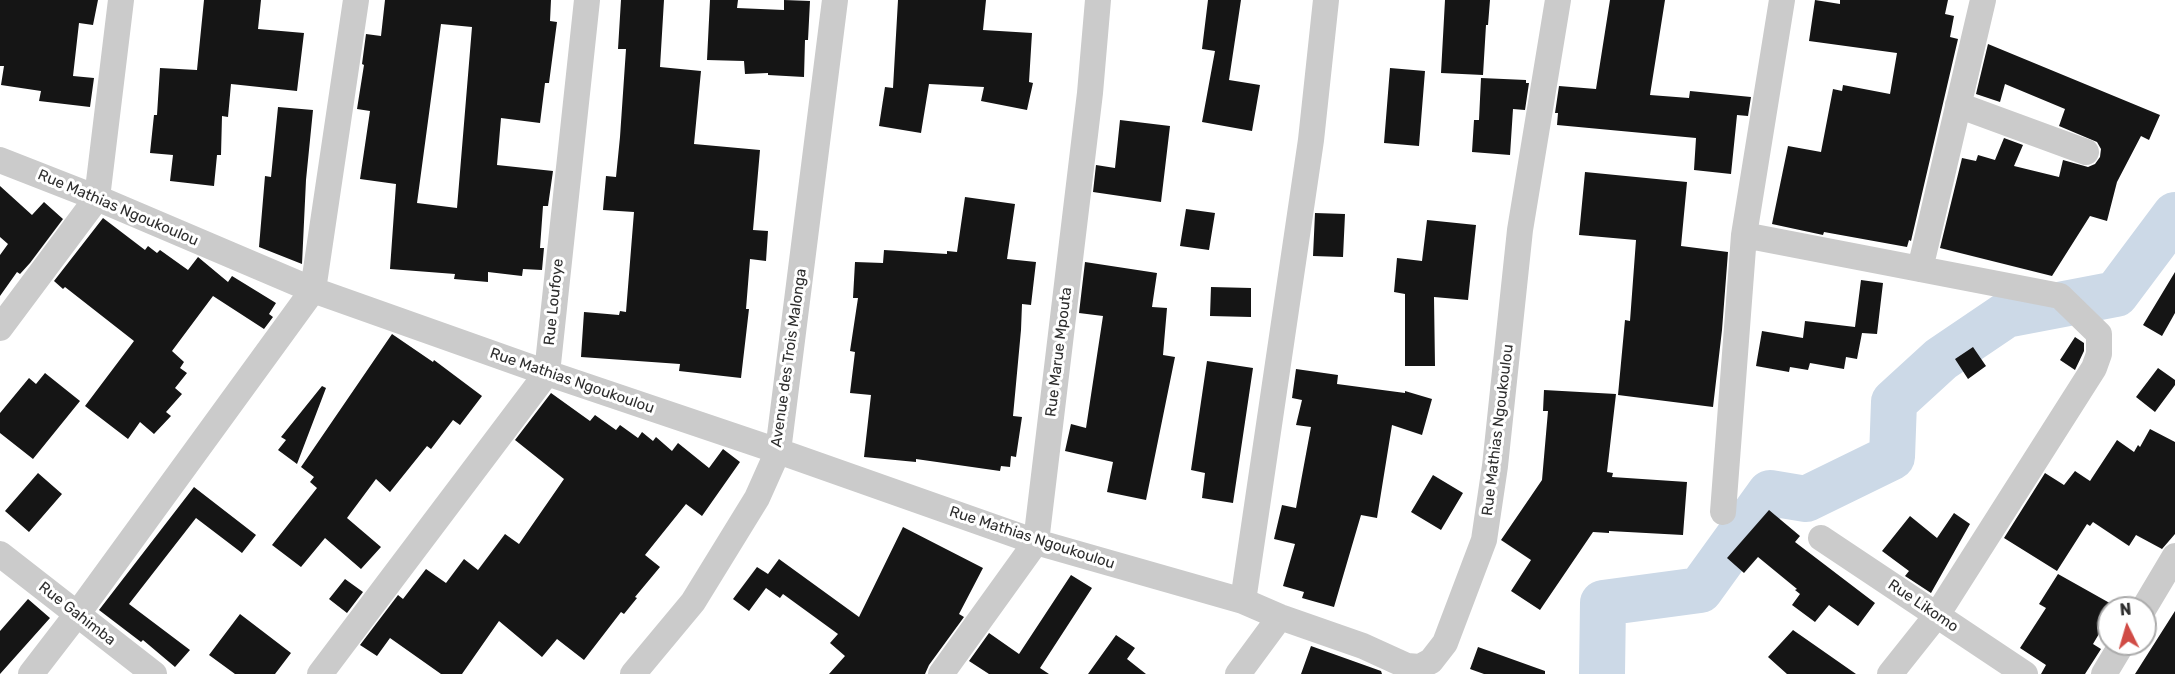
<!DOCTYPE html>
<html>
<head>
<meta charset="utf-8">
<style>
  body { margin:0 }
  #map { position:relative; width:2175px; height:674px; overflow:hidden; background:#fff; font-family:Rubik,sans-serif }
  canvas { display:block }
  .north { position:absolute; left:2097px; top:596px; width:60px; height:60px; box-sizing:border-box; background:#fff; border:2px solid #ababab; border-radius:50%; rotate:355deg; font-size:16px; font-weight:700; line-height:24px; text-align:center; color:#2e2e2e }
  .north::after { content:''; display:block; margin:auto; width:21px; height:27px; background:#d04b45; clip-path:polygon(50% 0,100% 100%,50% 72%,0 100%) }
</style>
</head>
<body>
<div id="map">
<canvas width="2175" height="674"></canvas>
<div class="north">N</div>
</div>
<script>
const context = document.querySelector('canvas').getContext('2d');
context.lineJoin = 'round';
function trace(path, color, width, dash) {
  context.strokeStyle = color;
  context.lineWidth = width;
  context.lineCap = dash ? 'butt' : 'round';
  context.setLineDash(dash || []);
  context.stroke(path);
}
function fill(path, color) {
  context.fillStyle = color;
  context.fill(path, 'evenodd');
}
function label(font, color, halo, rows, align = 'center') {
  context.font = font + ' Rubik,sans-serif';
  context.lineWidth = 6;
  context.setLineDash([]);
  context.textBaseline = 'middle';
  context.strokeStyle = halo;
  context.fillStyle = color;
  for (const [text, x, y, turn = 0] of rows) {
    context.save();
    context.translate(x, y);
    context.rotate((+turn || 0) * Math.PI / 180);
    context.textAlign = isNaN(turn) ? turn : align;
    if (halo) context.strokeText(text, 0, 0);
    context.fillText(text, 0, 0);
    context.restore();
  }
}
trace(new Path2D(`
  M 1602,674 L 1603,603 L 1700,590 L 1770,493 L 1806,499 L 1892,457 L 1894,402 L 1941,359 L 2006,315 L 2116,294 L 2175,215`), '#ccd9e7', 46);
fill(new Path2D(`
  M 0,0 L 98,0 L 93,25 L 79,23 L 73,76 L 94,78 L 90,107 L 39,101 L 41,91 L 1,85 L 4,66 L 0,66 Z
  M 204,0 L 261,0 L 258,29 L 304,33 L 297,91 L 231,84 L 228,117 L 222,116 L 221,155 L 217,155 L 214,186 L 170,181 L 173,155 L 150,153 L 154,115 L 157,115 L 160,68 L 197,70 Z
  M 385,0 L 551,0 L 550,21 L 557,22 L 549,83 L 545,83 L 540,123 L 501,118 L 497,165 L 553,171 L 548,206 L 543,206 L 540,248 L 544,248 L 542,270 L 523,269 L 522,276 L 488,272 L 488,282 L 454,279 L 455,274 L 390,269 L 396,184 L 360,179 L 370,111 L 357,109 L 364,65 L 362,64 L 366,34 L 381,36 ZM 441,24 L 472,27 L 457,208 L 417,203 Z
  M 621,0 L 664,0 L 660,67 L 701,71 L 694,144 L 760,150 L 753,230 L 768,231 L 766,261 L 750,259 L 746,309 L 749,309 L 741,378 L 679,371 L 680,364 L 581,357 L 584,312 L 619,315 L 620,311 L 626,312 L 634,212 L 603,210 L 606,176 L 616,177 L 620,137 L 626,49 L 618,49 Z
  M 710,0 L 738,0 L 737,8 L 784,10 L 784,0 L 810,1 L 808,40 L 805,40 L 804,77 L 768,75 L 768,73 L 745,74 L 744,61 L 707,60 Z
  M 898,0 L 986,0 L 983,30 L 1032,33 L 1029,82 L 1033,83 L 1027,110 L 981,101 L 984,87 L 929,84 L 921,133 L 879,126 L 885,87 L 893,88 Z
  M 1208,0 L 1241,0 L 1229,80 L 1260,85 L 1252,131 L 1202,122 L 1215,51 L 1202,49 Z
  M 1445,0 L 1490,0 L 1488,25 L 1486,25 L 1483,75 L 1441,73 Z
  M 1610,0 L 1665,0 L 1650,95 L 1689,98 L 1690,91 L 1751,97 L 1748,116 L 1737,115 L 1731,174 L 1694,170 L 1696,138 L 1557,125 L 1558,113 L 1555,113 L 1559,86 L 1596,89 Z
  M 1815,0 L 1840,4 L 1840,0 L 1948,0 L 1945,14 L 1954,16 L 1950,37 L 1958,39 L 1911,241 L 1909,240 L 1907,247 L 1824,232 L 1823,235 L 1772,224 L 1788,146 L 1821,152 L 1833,89 L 1842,91 L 1843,85 L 1890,94 L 1897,53 L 1809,41 Z
  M 1988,44 L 2160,115 L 2149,140 L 2141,136 L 2117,182 L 2107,221 L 2090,216 L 2052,276 L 1940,248 L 1962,158 L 1976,161 L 1978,155 L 1995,160 L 2004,138 L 2023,145 L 2014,166 L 2059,177 L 2063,160 L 2088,167 L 2095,164 L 2100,157 L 2101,149 L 2097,142 L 2059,126 L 2065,109 L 2005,84 L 2000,102 L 1976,94 Z
  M 1390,68 L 1425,71 L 1419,146 L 1384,143 Z
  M 1481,78 L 1526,80 L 1526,83 L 1529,83 L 1525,110 L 1513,109 L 1510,155 L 1472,152 L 1474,120 L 1479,120 Z
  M 278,107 L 313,110 L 306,180 L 302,264 L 259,247 L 265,176 L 271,177 Z
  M 1120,120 L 1170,126 L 1161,202 L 1093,192 L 1096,165 L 1115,168 Z
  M 1585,172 L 1687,182 L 1681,246 L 1728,252 L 1722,330 L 1713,407 L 1618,395 L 1625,320 L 1630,321 L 1636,240 L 1579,235 Z
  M 0,186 L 32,215 L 44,202 L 63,219 L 30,263 L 20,274 L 17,272 L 0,296 L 0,255 L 8,244 L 0,237 Z
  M 965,197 L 1015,204 L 1007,259 L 1036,262 L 1031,305 L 1022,304 L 1021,330 L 1013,416 L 1022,417 L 1016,457 L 1011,456 L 1010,467 L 1001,466 L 1000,471 L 916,459 L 916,462 L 864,457 L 871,395 L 850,393 L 855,352 L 850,351 L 858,298 L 853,298 L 855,262 L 883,263 L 884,250 L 947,254 L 947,251 L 957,252 Z
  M 1186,209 L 1215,213 L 1209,250 L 1180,246 Z
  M 1315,213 L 1345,214 L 1343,257 L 1313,256 Z
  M 103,218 L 145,250 L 148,246 L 157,253 L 160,250 L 188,270 L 198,257 L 228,282 L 232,276 L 276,303 L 269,314 L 273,317 L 264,329 L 213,296 L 172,351 L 184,362 L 180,368 L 187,373 L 175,388 L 182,394 L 166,412 L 171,416 L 154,434 L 140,422 L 128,439 L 85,406 L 134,341 L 65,287 L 63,289 L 54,281 Z
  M 1427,220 L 1476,225 L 1468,300 L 1434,297 L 1435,366 L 1405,366 L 1405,294 L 1394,292 L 1397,258 L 1422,261 Z
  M 1085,262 L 1157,273 L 1152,307 L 1167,308 L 1163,355 L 1175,357 L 1146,500 L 1107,492 L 1113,462 L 1065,451 L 1071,424 L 1086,428 L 1103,316 L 1079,313 Z
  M 2175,272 L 2175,313 L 2162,336 L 2143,325 Z
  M 1861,280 L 1883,283 L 1877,334 L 1862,333 L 1857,359 L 1846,357 L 1844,369 L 1810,363 L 1808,370 L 1790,367 L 1789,372 L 1756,366 L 1762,331 L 1803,338 L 1805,321 L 1855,327 Z
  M 1211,287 L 1251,288 L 1251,317 L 1210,316 Z
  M 392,334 L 433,362 L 434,360 L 482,396 L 460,425 L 453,420 L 431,449 L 427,446 L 390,492 L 376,479 L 347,518 L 381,547 L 361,569 L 325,538 L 301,567 L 272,545 L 317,488 L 310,482 L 314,477 L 301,467 Z
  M 2075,337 L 2084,343 L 2084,351 L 2075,370 L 2060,360 Z
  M 1973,347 L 1986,366 L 1968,379 L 1955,359 Z
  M 1207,361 L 1253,368 L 1233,503 L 1202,498 L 1205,473 L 1191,470 Z
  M 2158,368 L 2175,380 L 2175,385 L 2155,412 L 2136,397 Z
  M 1296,369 L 1338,375 L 1337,384 L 1405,393 L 1405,391 L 1432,399 L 1422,435 L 1392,425 L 1377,518 L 1361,515 L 1334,607 L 1302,598 L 1304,592 L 1283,586 L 1295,544 L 1274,539 L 1282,505 L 1296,508 L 1311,427 L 1296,425 L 1302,400 L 1292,398 Z
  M 45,373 L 80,401 L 33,459 L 0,433 L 0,413 L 29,378 L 36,384 Z
  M 322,386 L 326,388 L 297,464 L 278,450 L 286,440 L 281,437 Z
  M 1544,390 L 1616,394 L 1607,472 L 1613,473 L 1612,477 L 1687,482 L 1683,535 L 1609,531 L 1609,533 L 1593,532 L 1540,610 L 1511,591 L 1531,560 L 1501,540 L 1542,480 L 1548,411 L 1543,411 Z
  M 551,393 L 590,421 L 595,415 L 616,430 L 620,425 L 638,438 L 642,432 L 653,441 L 656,437 L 672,451 L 678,443 L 709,468 L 723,449 L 740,462 L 702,516 L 686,504 L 645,555 L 660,567 L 635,597 L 637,598 L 624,614 L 621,612 L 584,660 L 557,639 L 542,657 L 499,621 L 462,674 L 441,674 L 390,638 L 377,656 L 360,645 L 398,595 L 403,599 L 426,569 L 446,583 L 464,559 L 478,570 L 505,534 L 519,544 L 564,479 L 515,440 Z
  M 2150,429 L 2175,442 L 2175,534 L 2162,549 L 2136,535 L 2129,546 L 2093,522 L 2090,526 L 2087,524 L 2057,571 L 2004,538 L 2045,473 L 2064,485 L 2075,471 L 2090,481 L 2117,440 L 2134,452 L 2138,445 L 2140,447 Z
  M 38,473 L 62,494 L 29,532 L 5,511 Z
  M 1433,475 L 1463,493 L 1441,530 L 1411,512 Z
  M 194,487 L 256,535 L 242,553 L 196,518 L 129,604 L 190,650 L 175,667 L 143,640 L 141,642 L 99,610 Z
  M 1769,510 L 1800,536 L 1795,542 L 1875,603 L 1858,626 L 1829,605 L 1815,622 L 1792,605 L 1800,594 L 1795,590 L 1797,589 L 1758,557 L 1744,573 L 1727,558 Z
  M 1954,513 L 1970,524 L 1931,593 L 1905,576 L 1909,571 L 1882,551 L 1910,516 L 1937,538 Z
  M 903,527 L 983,568 L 959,614 L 964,617 L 929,665 L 925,674 L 829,674 L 845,656 L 830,643 L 838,634 L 783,594 L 780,598 L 766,588 L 749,611 L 733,599 L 757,567 L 768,574 L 779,559 L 859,617 Z
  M 2058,574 L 2115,606 L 2109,608 L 2109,617 L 2093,644 L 2101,649 L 2085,674 L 2041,674 L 2046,665 L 2020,648 L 2046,608 L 2039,604 Z
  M 1071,575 L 1092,588 L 1040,668 L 1049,674 L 989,674 L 969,661 L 989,633 L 1019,654 Z
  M 345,579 L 363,592 L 347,613 L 329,599 Z
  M 28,599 L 50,618 L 0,674 L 0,631 Z
  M 2175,611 L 2175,674 L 2135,674 Z
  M 240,614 L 291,653 L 275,674 L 235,674 L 209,655 Z
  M 1793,630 L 1856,674 L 1787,674 L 1768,657 Z
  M 1116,635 L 1135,648 L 1127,659 L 1146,674 L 1088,674 Z
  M 1311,646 L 1381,671 L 1382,674 L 1301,674 Z
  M 1478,647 L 1545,671 L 1545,674 L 1484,674 L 1470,669 Z`), '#151515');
trace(new Path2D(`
  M 1958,105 L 2086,152
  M 0,160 L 97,198 L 313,290 L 547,373 L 778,451 L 1036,542 L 1243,601 L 1280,617 L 1363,646 L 1407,666 L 1420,667 L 1431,661 L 1445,643 L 1484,540 L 1495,466 L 1520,230 L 1558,0
  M 1744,235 L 2060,296 L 2099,334 L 2099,354 L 2094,368 L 1937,615 L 1890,674
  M 1920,269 L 1983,0
  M 0,328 L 97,198 L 121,0
  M 1723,512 L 1744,235 L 1782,0
  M 1821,538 L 2025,674
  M 0,554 L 154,674
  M 1243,601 L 1311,140 L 1326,0
  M 2144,608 L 2175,556
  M 31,674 L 78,613 L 313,290 L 356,0
  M 320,674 L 547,373 L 587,0
  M 633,674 L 693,602 L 757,498 L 778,451 L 835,0
  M 941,674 L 1036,542 L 1090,93 L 1098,0
  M 1238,674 L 1280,617
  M 2104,674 L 2122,644`), '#cbcbcb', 26);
label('15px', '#2e2e2e', '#fff', [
  ["Rue Mathias Ngoukoulou",118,208,23],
  ["Rue Loufoye",554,302,-84],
  ["Rue Marue Mpouta",1059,352,-83],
  ["Avenue des Trois Malonga",789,358,-82],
  ["Rue Mathias Ngoukoulou",572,381,19],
  ["Rue Mathias Ngoukoulou",1498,430,-83],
  ["Rue Mathias Ngoukoulou",1032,538,18],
  ["Rue Likomo",1923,606,34],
  ["Rue Gahimba",77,614,38]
]);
</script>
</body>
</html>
